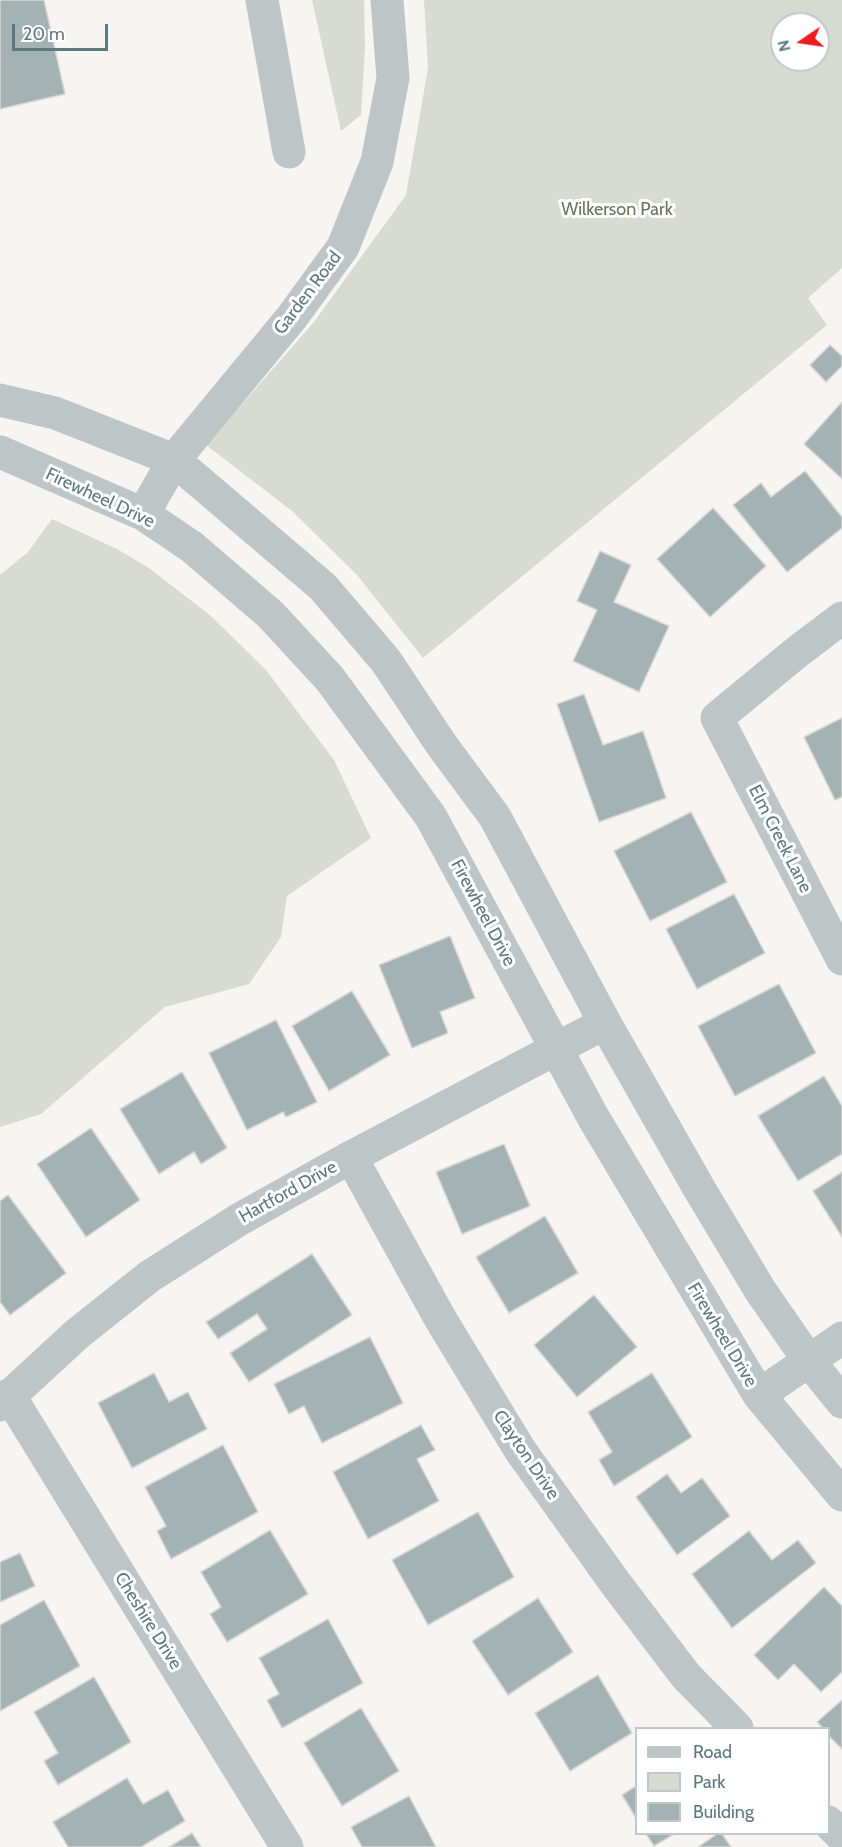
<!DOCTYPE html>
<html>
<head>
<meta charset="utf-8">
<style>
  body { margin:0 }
  #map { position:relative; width:842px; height:1847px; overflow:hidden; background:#f6f5f2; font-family:Cabin,sans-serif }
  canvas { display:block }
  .legend { position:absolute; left:635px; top:1727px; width:195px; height:108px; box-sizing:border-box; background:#fff; border:2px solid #bfc9cc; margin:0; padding:8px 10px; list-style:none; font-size:18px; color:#5f797f }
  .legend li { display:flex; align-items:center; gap:12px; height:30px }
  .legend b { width:30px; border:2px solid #bfc9cc }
  .north { position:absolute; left:770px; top:12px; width:60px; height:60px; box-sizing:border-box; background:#fff; border:2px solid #bfc9cc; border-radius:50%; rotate:257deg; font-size:16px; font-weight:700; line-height:24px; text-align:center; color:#5f797f }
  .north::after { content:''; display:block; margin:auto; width:21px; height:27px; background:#ee1a1d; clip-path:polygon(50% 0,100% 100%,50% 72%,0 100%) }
  .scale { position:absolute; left:12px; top:24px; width:96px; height:27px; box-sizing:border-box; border:3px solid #5f797f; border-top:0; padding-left:8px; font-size:18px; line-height:21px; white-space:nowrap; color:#5f797f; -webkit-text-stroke:4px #fff; paint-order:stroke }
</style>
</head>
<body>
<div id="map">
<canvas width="842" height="1847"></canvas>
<ul class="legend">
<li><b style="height:8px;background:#bec5c7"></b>Road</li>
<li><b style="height:16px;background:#d7dbd1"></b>Park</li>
<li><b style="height:16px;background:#a5b2b4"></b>Building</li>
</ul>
<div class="north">N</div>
<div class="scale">20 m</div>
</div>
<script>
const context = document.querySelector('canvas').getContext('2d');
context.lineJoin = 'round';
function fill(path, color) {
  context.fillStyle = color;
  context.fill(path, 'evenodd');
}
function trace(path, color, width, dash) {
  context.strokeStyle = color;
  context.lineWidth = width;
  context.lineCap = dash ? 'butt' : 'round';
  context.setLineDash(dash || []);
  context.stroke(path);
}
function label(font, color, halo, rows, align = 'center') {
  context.font = font + ' Cabin,sans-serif';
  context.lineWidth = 6;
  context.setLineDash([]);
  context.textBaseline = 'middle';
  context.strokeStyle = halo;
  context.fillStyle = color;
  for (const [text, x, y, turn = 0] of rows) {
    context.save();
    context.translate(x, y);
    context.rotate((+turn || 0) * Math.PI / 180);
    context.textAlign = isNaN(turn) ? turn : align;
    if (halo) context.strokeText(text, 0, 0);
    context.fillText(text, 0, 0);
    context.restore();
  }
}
fill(new Path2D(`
  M 312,0 L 364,0 L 365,48 L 361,115 L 341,131 Z
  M 424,0 L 842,0 L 842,268 L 808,298 L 827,325 L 423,658 L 357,575 L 292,511 L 206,445 L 314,322 L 406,195 L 428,68 ZM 782,24 L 818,24 L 818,60 L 782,60 Z
  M 52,519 L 117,549 L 149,568 L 211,616 L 266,670 L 334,760 L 371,838 L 287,896 L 281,937 L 249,984 L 165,1007 L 41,1114 L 0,1127 L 0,575 L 28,552 Z`), '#d7dbd1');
const building = new Path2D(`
  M 0,0 L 44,0 L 65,94 L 0,109 Z
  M 830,345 L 842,356 L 842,366 L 826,382 L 810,365 Z
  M 842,402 L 842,479 L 804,444 Z
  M 805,471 L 842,517 L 842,528 L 787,572 L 733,505 L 761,483 L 771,497 Z
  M 713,508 L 766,566 L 710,617 L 657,559 Z
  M 600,551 L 631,565 L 614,602 L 669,626 L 639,692 L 573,661 L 597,610 L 577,601 Z
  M 584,694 L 603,745 L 643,731 L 666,798 L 599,822 L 557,704 Z
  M 842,718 L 842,797 L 835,800 L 804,737 Z
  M 691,812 L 727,882 L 650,921 L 614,851 Z
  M 734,894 L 765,953 L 697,989 L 666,929 Z
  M 450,936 L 475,998 L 440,1012 L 448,1033 L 412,1048 L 379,965 Z
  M 779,984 L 816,1053 L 735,1096 L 698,1026 Z
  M 352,991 L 390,1055 L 329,1091 L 292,1026 Z
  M 276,1020 L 317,1102 L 286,1117 L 283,1112 L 247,1130 L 209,1053 Z
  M 182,1072 L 227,1148 L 201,1164 L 194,1152 L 159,1174 L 120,1109 Z
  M 824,1076 L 842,1106 L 842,1154 L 798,1181 L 758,1116 Z
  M 91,1128 L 140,1200 L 86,1237 L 37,1164 Z
  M 504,1144 L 530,1206 L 462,1234 L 436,1172 Z
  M 842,1172 L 842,1237 L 813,1191 Z
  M 8,1195 L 66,1273 L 10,1315 L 0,1302 L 0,1201 Z
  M 545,1216 L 578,1273 L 509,1313 L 476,1257 Z
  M 312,1254 L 352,1315 L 249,1382 L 230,1353 L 267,1329 L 257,1314 L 218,1339 L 206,1322 Z
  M 594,1295 L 637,1347 L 577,1397 L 534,1345 Z
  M 370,1337 L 403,1403 L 322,1443 L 304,1406 L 289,1414 L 274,1384 Z
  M 154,1373 L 169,1402 L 188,1392 L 207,1429 L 132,1468 L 98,1403 Z
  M 652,1373 L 692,1437 L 614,1486 L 599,1460 L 612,1452 L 588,1412 Z
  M 421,1425 L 435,1450 L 417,1459 L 439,1501 L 368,1539 L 333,1472 Z
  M 223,1445 L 258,1512 L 171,1559 L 157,1531 L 166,1526 L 145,1487 Z
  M 667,1474 L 681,1493 L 702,1478 L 730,1516 L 677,1555 L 636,1497 Z
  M 478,1512 L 514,1577 L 428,1625 L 392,1560 Z
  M 270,1530 L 308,1594 L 227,1642 L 210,1614 L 221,1607 L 201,1572 Z
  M 749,1531 L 772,1560 L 798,1540 L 816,1563 L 732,1628 L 692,1574 Z
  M 20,1553 L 35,1586 L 0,1602 L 0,1562 Z
  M 824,1587 L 842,1606 L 842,1672 L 821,1692 L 794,1664 L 778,1680 L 754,1655 Z
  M 538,1598 L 573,1652 L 508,1695 L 472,1641 Z
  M 44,1600 L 80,1666 L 0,1711 L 0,1625 Z
  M 328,1619 L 363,1683 L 282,1728 L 267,1700 L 279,1694 L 259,1658 Z
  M 598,1675 L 632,1733 L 570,1771 L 535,1713 Z
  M 94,1677 L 131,1742 L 58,1785 L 44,1761 L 58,1753 L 34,1712 Z
  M 842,1700 L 842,1749 L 828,1735 L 828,1728 L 823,1728 L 817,1722 Z
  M 361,1708 L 399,1771 L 342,1806 L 304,1743 Z
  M 127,1778 L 143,1804 L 168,1790 L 185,1821 L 141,1847 L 68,1847 L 53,1822 Z
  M 636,1786 L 636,1818 L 622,1795 Z
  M 409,1796 L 436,1847 L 362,1847 L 351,1827 Z
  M 192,1833 L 201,1847 L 169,1847 Z
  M 646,1834 L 674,1834 L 654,1846 Z
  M 717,1834 L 722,1834 L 731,1847 L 698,1847 Z`);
fill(building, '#a5b2b4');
trace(building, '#d7d7d5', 1.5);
trace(new Path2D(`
  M 262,0 L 289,152
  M 0,400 L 55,413 L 174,460 L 323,587 L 386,661 L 441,744 L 495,817 L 605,1023 L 700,1190 L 760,1290 L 809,1361 L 842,1402
  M 0,452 L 143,514 L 192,547 L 271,615 L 330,679 L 431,817 L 593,1117 L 759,1395 L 842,1495
  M 143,514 L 174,460 L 292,317 L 343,247 L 377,162 L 393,78 L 387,0
  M 842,618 L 797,652 L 717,718 L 842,959
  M 351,1157 L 441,1320 L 520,1450 L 616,1584 L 686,1676 L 737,1728
  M 9,1395 L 287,1847
  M 759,1395 L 842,1338
  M 0,1405 L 77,1334 L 150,1276 L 240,1219 L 351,1157 L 605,1023
  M 828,1822 L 842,1836`), '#bec5c7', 33);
label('18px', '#68775e', '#fff', [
  ["Wilkerson Park",617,210]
]);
label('18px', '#5f797f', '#fff', [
  ["Garden Road",308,293,-53],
  ["Firewheel Drive",100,498,25],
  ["Elm Creek Lane",780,839,63],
  ["Firewheel Drive",483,913,62],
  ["Hartford Drive",288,1192,-29],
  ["Firewheel Drive",722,1335,59],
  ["Clayton Drive",526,1455,56],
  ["Cheshire Drive",148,1621,58]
]);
</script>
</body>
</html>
